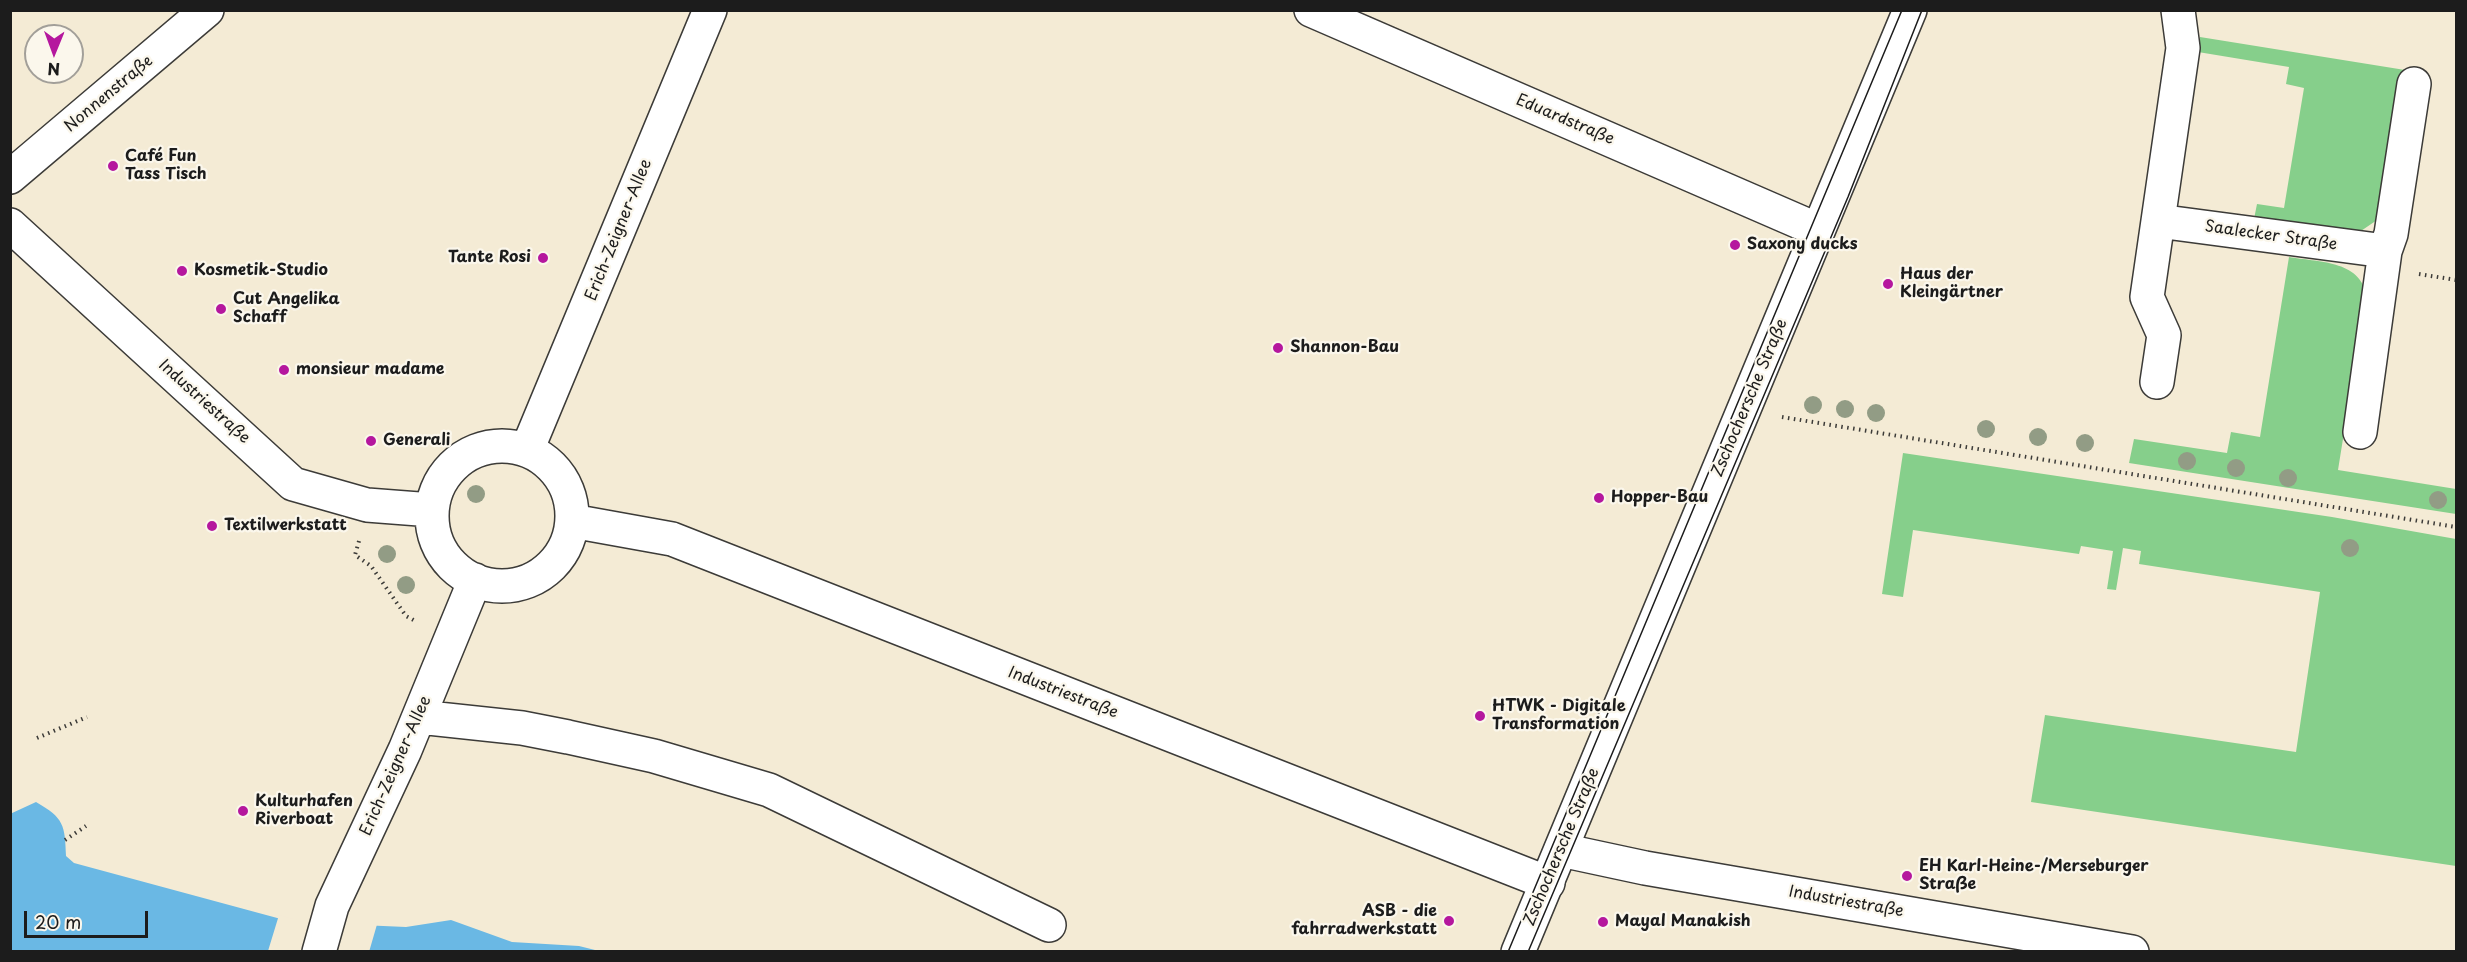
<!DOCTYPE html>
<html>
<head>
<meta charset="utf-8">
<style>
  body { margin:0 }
  #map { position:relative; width:2467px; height:962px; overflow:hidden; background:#f4ebd5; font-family:"Playpen Sans",sans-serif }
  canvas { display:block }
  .frame { position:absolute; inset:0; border:12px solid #1c1c1c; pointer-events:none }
  .north { position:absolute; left:24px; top:24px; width:60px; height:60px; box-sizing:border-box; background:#fbf7ec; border:2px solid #a29f99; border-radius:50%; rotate:181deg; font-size:16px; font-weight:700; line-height:24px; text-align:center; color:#1c1c1c }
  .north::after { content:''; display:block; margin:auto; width:21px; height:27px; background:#b5179e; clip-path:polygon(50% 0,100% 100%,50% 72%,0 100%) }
  .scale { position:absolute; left:24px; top:911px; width:124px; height:27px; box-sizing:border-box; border:3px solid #1c1c1c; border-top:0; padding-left:8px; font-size:18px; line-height:21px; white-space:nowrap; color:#1c1c1c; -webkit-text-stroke:4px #fbf7ec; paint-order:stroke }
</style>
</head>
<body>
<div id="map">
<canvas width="2467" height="962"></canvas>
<div class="frame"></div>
<div class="north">N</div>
<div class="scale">20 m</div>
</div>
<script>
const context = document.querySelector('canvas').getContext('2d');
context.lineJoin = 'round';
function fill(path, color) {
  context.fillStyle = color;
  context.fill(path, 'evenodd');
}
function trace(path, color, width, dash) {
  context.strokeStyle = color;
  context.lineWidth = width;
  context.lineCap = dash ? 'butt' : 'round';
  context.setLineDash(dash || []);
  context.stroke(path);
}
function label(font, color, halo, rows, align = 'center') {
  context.font = font + ' "Playpen Sans",sans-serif';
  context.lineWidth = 4.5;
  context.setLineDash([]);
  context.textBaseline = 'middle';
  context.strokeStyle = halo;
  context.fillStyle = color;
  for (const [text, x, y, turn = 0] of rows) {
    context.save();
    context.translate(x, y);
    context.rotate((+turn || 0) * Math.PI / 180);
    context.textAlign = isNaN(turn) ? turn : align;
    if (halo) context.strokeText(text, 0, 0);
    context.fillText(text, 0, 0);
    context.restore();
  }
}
fill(new Path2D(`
  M 2200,37 L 2405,70 L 2382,211 L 2377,220 L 2358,233 L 2254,219 L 2257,204 L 2284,208 L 2304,88 L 2286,84 L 2289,67 L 2198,52 Z
  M 2289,257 C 2316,262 2361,260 2366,295 L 2338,470 L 2456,489 L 2456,514 L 2129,463 L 2134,439 L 2227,453 L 2231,432 L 2260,437 Z
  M 1903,453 L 2332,517 L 2456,539 L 2456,866 L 2031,802 L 2045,715 L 2296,752 L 2320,592 L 2139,564 L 2141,551 L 2123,548 L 2116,590 L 2107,589 L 2113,551 L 2081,546 L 2079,554 L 1913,530 L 1903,597 L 1882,594 Z`), '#86cf8b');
fill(new Path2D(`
  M 36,802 C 64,818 65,825 66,856 L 74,863 L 292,922 L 406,927 L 451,920 L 512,942 L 579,946 L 599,951 L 11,951 L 10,814 Z`), '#6ab8e4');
fill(new Path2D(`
  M 279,915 L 293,919 L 378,921 L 369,952 L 268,951 Z`), '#f4ebd5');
const minor = new Path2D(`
  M 1311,10 L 1818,230
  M 10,177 L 207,10
  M 2158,221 L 2385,251
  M 10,225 L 293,484 L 367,505 L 432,510
  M 2157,382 L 2164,335 L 2147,297 L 2183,48 L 2178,10
  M 2360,432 L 2385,251 L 2391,234 L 2414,84
  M432 516a70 70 0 1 1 140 0a70 70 0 1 1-140 0Z
  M 527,450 L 710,10
  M 572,521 L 672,539 L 1548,883
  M 419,717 L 522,728 L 568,737 L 654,756 L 769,790 L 1049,925
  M 1561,850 L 1645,868 L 2132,952
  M 319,952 L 332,906 L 405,750 L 475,580`);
const major = new Path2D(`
  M 1518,952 L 1910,10`);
trace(minor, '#3c3b38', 36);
trace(major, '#3c3b38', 36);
trace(new Path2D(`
  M 2419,274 L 2456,280
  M 1782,417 L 2456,527
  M 359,541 L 355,555 L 371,566 L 406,616 L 417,622
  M 37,738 L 87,717
  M 65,840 L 86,826`), '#3c3b38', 4, [1.5, 4.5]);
trace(minor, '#fff', 33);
trace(major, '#fff', 33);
trace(new Path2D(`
  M 1508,952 L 1902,10
  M 1528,952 L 1848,197 L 1922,10`), '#1c1c1c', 1.5);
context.fillStyle = '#929c85';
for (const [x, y] of [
  [1813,405],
  [1845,409],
  [1876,413],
  [1986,429],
  [2038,437],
  [2085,443],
  [2187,461],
  [2236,468],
  [2288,478],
  [476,494],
  [2438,500],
  [2350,548],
  [387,554],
  [406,585]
]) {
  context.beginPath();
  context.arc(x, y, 9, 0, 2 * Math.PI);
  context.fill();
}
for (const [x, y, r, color] of [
  [113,166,6,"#b5179e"],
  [1735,245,6,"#b5179e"],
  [543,258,6,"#b5179e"],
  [182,271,6,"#b5179e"],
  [1888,284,6,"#b5179e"],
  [221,309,6,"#b5179e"],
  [1278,348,6,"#b5179e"],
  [284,370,6,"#b5179e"],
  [371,441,6,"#b5179e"],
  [1599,498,6,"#b5179e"],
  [212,526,6,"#b5179e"],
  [1480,716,6,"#b5179e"],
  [243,811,6,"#b5179e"],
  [1907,876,6,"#b5179e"],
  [1449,921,6,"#b5179e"],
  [1603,922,6,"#b5179e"]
]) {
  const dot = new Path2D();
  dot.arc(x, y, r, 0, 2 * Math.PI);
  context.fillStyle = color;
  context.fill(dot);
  trace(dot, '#fbf7ec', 2);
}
label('16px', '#1c1c1c', '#fbf7ec', [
  ["Nonnenstraße",109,94,-40],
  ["Eduardstraße",1565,120,23],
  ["Erich-Zeigner-Allee",619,230,-68],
  ["Saalecker Straße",2271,236,8],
  ["Zschochersche Straße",1750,398,-67],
  ["Industriestraße",204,402,42],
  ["Industriestraße",1063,693,21],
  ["Erich-Zeigner-Allee",396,766,-66],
  ["Zschochersche Straße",1562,847,-67],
  ["Industriestraße",1846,902,10]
]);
label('bold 16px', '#1c1c1c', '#fbf7ec', [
  ["Café Fun",125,157],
  ["Tass Tisch",125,175],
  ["Saxony ducks",1747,245],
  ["Tante Rosi",531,258,"right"],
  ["Kosmetik-Studio",194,271],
  ["Haus der",1900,275],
  ["Kleingärtner",1900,293],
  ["Cut Angelika",233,300],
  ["Schaff",233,318],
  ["Shannon-Bau",1290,348],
  ["monsieur madame",296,370],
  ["Generali",383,441],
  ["Hopper-Bau",1611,498],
  ["Textilwerkstatt",224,526],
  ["HTWK - Digitale",1492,707],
  ["Transformation",1492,725],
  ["Kulturhafen",255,802],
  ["Riverboat",255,820],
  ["EH Karl-Heine-/Merseburger",1919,867],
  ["Straße",1919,885],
  ["ASB - die",1437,912,"right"],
  ["fahrradwerkstatt",1437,930,"right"],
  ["Mayal Manakish",1615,922]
], 'left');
</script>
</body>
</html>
